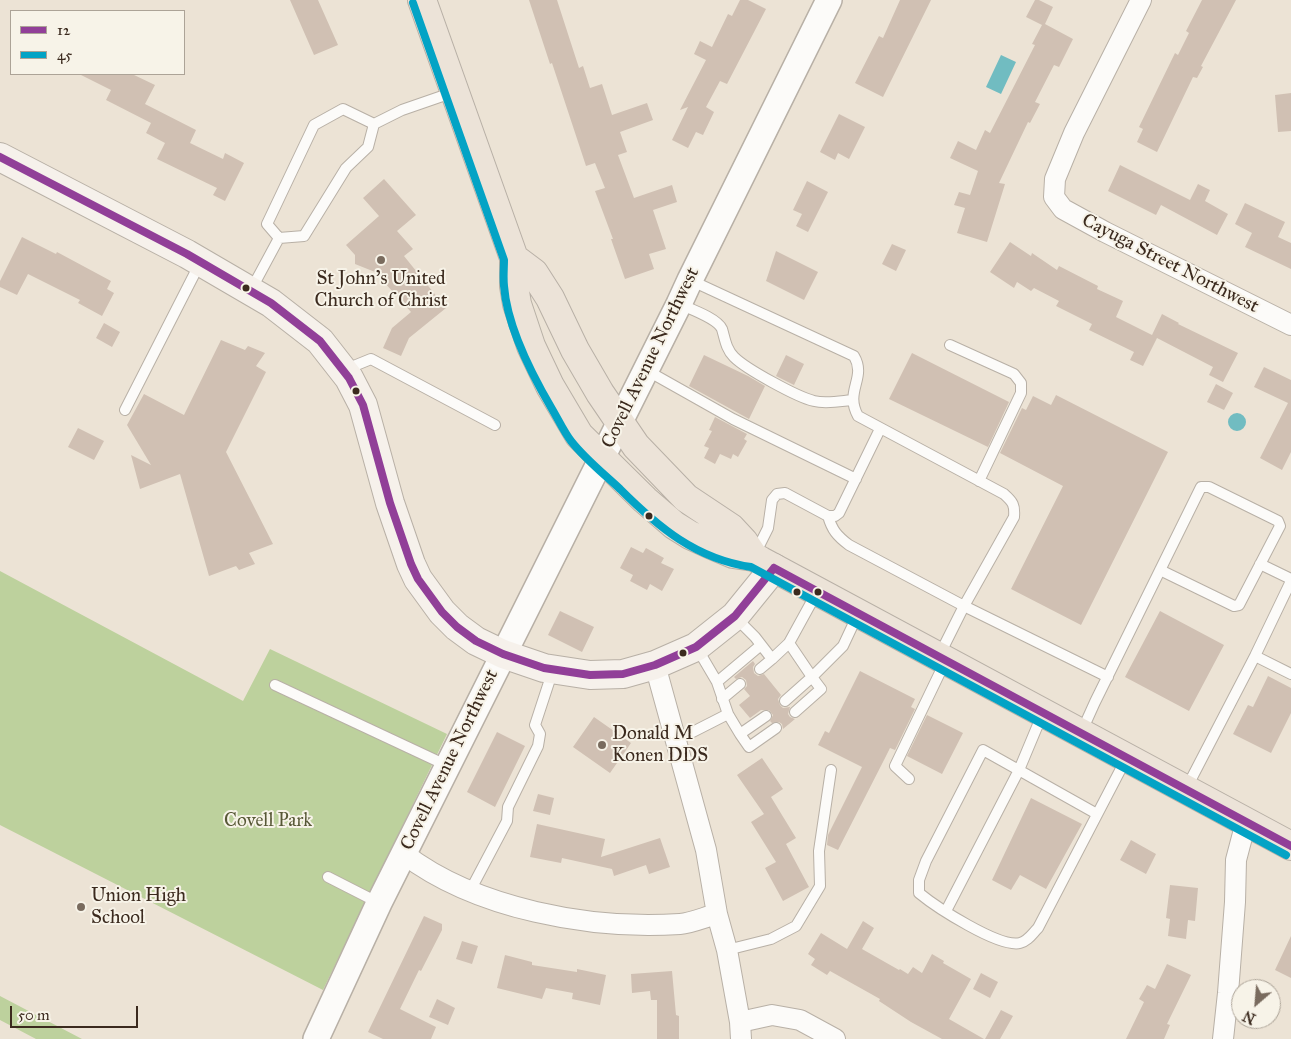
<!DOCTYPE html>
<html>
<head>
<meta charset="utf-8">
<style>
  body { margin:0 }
  #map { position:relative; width:1291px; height:1039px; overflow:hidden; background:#ece3d5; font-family:"IM FELL Great Primer",serif }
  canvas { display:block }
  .legend { position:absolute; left:10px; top:10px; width:175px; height:65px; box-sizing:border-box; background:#f7f3e8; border:1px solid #aca397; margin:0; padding:6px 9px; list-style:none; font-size:15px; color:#3b2a1e }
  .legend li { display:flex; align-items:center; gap:10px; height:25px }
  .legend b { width:25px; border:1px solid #aca397 }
  .north { position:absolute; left:1231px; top:979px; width:50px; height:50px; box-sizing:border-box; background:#f7f3e8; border:1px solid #aca397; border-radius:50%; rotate:207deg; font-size:14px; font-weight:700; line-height:20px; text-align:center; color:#3b2a1e }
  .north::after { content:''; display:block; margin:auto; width:18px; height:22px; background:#796b5e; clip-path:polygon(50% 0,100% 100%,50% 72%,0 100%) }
  .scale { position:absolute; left:10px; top:1006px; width:128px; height:22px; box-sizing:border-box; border:2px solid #3b2a1e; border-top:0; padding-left:6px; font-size:15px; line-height:18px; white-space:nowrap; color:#3b2a1e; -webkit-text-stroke:4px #f7f3e8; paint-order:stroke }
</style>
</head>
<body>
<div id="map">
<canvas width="1291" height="1039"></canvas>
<ul class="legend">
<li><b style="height:6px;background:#913f98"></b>12</li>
<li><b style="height:6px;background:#03a3c5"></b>45</li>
</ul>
<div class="north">N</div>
<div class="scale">50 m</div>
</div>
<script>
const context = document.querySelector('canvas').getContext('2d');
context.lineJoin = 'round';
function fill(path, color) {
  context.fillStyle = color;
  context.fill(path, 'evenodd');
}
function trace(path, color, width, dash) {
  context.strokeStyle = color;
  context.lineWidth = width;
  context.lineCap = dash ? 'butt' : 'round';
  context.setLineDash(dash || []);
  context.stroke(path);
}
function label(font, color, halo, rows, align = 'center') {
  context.font = font + ' "IM FELL Great Primer",serif';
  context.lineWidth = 4;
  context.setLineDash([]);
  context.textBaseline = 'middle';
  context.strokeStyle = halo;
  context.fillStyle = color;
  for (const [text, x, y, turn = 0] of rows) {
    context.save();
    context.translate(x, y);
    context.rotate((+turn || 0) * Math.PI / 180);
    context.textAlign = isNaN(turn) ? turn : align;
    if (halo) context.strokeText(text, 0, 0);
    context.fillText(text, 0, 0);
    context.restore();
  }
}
fill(new Path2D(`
  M 0,571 L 243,701 L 270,649 L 447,734 L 323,990 L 0,825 Z
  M 0,996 L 82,1039 L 36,1039 L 0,1020 Z`), '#bdd19d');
fill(new Path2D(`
  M 1001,55 L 1016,62 L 1001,94 L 986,87 Z
  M1228 422a9 9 0 1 1 18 0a9 9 0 1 1-18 0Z`), '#71bcc1');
fill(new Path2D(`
  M 290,0 L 318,0 L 338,45 L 314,55 Z
  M 529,0 L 557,0 L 579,68 L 583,66 L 590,88 L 602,84 L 612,115 L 647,103 L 653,120 L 620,132 L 627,152 L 618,155 L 634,198 L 672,185 L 677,202 L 653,210 L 666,249 L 649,254 L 654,269 L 625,279 L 611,239 L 613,239 L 595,191 L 605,188 L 595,163 L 586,166 L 552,63 L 550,64 Z
  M 740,0 L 748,0 L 766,9 L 727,84 L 720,81 L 706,107 L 714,112 L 703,135 L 696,132 L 688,148 L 672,140 L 688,107 L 680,110 L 706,60 L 694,54 L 700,41 L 712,47 L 728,14 L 732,16 Z
  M 900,0 L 931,0 L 883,97 L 855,83 L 879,36 L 883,38 Z
  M 1035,0 L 1039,0 L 1053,7 L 1045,24 L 1073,39 L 1059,67 L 1054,65 L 1035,102 L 1040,104 L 1030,123 L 1028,122 L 999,183 L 1005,184 L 987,242 L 957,233 L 965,208 L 954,205 L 959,192 L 970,195 L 978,171 L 950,158 L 958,141 L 976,150 L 985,130 L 990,133 L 1035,45 L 1032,44 L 1042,25 L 1026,17 Z
  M 1202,0 L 1236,0 L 1201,66 L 1203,67 L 1197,78 L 1193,77 L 1157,152 L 1137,142 L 1143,129 L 1139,127 L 1175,53 L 1178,55 L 1189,33 L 1186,31 Z
  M 79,74 L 132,74 L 155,85 L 145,104 L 196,130 L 190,143 L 223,159 L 225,153 L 244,163 L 225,201 L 213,195 L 217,188 L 157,159 L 165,143 L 146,133 L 151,123 L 106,100 L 111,90 Z
  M 1291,93 L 1291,131 L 1278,132 L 1275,95 Z
  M 839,114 L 865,127 L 849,159 L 838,153 L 835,160 L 820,152 Z
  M 1120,165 L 1190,200 L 1198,184 L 1210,190 L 1205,201 L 1228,214 L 1217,235 L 1161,205 L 1156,215 L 1108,191 Z
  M 384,179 L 416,215 L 397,231 L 413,249 L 404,256 L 446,308 L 409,338 L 401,356 L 383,348 L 392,328 L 411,312 L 375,272 L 355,264 L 355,255 L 346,245 L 379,216 L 363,198 Z
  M 807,181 L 828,192 L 808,232 L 796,226 L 802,214 L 793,210 Z
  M 1245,203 L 1285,222 L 1278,237 L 1291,243 L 1291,269 L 1245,247 L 1252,233 L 1235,224 Z
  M 22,237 L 56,254 L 57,252 L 111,281 L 107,289 L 114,293 L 102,316 L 78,303 L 80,300 L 28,274 L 17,295 L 0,287 L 0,281 Z
  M 1010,242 L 1031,256 L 1032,253 L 1057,270 L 1059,266 L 1098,286 L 1097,289 L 1123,301 L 1116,317 L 1152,335 L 1162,314 L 1179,323 L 1178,324 L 1238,353 L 1223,382 L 1209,375 L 1213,367 L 1157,338 L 1143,366 L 1130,360 L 1134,352 L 1089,330 L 1092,324 L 1056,306 L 1059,301 L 1034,288 L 1031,291 L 1017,282 L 1014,288 L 990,272 Z
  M 892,244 L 906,250 L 896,271 L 882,264 Z
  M 776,251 L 818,272 L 804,300 L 766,281 Z
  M 104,323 L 120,332 L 112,347 L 96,338 Z
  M 221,340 L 245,350 L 248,346 L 265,353 L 256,366 L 266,372 L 226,452 L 273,544 L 249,553 L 255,564 L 239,570 L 236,566 L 209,576 L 180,474 L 140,489 L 131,455 L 151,465 L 127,425 L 144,394 L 184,415 Z
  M 912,353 L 1009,402 L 988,447 L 889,399 Z
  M 704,355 L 748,376 L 765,386 L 749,419 L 689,386 Z
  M 786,355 L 804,364 L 794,385 L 776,376 Z
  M 1264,367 L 1291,380 L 1291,452 L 1282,470 L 1260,458 L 1288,403 L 1254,387 Z
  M 1216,384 L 1233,393 L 1224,410 L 1207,402 Z
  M 1056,395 L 1168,452 L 1081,625 L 1011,589 L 1063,486 L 1000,453 L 1022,408 L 1026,410 L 1033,396 L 1051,405 Z
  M 715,417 L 747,434 L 744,439 L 747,441 L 738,457 L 733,454 L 731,459 L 720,454 L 715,464 L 704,458 L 709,448 L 704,446 L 712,431 L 709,430 Z
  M 78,428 L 104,441 L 94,460 L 68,447 Z
  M 631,547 L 643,553 L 646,548 L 664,558 L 661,563 L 674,569 L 662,591 L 650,584 L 647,590 L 630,581 L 633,575 L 620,568 Z
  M 560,611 L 594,627 L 582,652 L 548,635 Z
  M 1160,611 L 1224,645 L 1189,711 L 1125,677 Z
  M 753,661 L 755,664 L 753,667 L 754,673 L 758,676 L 764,674 L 781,695 L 778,699 L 780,705 L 783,708 L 790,707 L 788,714 L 790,717 L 795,719 L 783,729 L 782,724 L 779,722 L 772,723 L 770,721 L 773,715 L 769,710 L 761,710 L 750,718 L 739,705 L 750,696 L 744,689 L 747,686 L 746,680 L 742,677 L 736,679 L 734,677 Z
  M 860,671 L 915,699 L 911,707 L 915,709 L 895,750 L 890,748 L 884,760 L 838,850 L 827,845 L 828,835 L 862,767 L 818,745 L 825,731 L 829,733 Z
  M 1268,676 L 1291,688 L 1291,713 L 1271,753 L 1233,734 L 1248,705 L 1253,707 Z
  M 927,715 L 963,733 L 942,774 L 907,756 Z
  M 594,717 L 631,743 L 610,773 L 573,747 Z
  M 497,732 L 525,746 L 495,807 L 467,792 Z
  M 762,758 L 783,789 L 771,797 L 796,838 L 786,844 L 809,887 L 783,901 L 765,868 L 776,862 L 751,822 L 764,814 L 737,775 Z
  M 538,794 L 554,798 L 550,815 L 533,811 Z
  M 1031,798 L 1082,824 L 1046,889 L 1020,875 L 1011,890 L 992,880 Z
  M 537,824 L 605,839 L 601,857 L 660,838 L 670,867 L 649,874 L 646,865 L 614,876 L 612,869 L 562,858 L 561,863 L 530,857 Z
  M 1131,840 L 1156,854 L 1146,874 L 1120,860 Z
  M 1170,885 L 1198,888 L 1195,921 L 1188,920 L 1186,939 L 1168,936 L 1170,919 L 1166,918 Z
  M 424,916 L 442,924 L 442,930 L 421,971 L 419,970 L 400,1009 L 436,1027 L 431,1039 L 383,1039 L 368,1032 Z
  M 863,921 L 874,928 L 862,949 L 899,970 L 900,969 L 908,974 L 913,967 L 922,973 L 932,954 L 944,961 L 943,963 L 971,979 L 949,1019 L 984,1039 L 942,1039 L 911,1022 L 879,1001 L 880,999 L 830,971 L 827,975 L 811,965 L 815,959 L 808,954 L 821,933 L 847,949 Z
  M 1291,936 L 1291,978 L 1275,970 Z
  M 462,941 L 478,946 L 472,964 L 456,959 Z
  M 505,955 L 532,962 L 532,965 L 577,972 L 577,969 L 606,975 L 600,1005 L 572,999 L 573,993 L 546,988 L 542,999 L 497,988 Z
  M 1167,964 L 1191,975 L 1167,1024 L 1170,1025 L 1164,1039 L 1126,1039 L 1144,1002 L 1139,999 L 1147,985 L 1155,989 Z
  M 672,971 L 676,1015 L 679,1016 L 679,1039 L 657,1039 L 657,1000 L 651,1000 L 650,991 L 632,993 L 631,974 Z
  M 981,973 L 998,982 L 990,998 L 973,989 Z
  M 437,999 L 455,1008 L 448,1025 L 429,1017 Z
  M 1001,1010 L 1013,1016 L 1000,1039 L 985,1039 Z`), '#d0c0b3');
const service = new Path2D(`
  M 279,238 L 267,224 L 314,125 L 343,109 L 374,124
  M 690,280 L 854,356 C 867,378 844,391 858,416 L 1004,494 C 1013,502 1015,505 1014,517 L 964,606 L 939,656
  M 251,290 L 279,238 L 304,236 L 346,168 L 368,147 L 374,124 L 402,110 L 454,92
  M 679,304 C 690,309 717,318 722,329 C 725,339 726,349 734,357 C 746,369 797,397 814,401 C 826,404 841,401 853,400
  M 950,345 L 1014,374 L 1021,383 L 1021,393 L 979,481
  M 344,370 L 371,359 L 495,425
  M 646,370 L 733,419 L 856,479
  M 125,410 L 200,263
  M 828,516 C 832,530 837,536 849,545 L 964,606 L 1108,677
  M 755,554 L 768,528 L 772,500 L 777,494 L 785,493 L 828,516 L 835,516 L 839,513 L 880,429
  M 1260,564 L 1291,579
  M 735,617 L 755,637 L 772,659 L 789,643 L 812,677 L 785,701
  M 789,643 L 817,592
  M 697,648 L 717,682 L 728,714
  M 1255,656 L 1291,674
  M 760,669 L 772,659
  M 717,682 L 761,645
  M 275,685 L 448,766
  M 722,699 L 740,684
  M 795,712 L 821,689 L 812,677 L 843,646 L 858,614
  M 1081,733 L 1095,702 L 1201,487 L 1209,487 L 1278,521 L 1280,526 L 1239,605 L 1234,606 L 1160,570
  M 740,734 L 749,747 L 776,728
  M 675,741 L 728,714 L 740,734 L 766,716
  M 909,779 L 895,766 L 945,662
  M 1186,789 L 1255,656 L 1291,581
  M 1097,814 L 983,750 L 926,861 L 919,880 L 919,893 C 936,907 999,948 1020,943 C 1028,941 1032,934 1038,928 L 1126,759
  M 328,877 L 379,903
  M 470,891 L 507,821 L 508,807 L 538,746 L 540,734 L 535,725 L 553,670
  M 946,911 L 1019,770 L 1042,715
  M 727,950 L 771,939 L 796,926 L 820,886 L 819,851 L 831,770`);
const minor = new Path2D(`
  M 1141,0 L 1074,133 L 1055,179 L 1054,197 L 1063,209 L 1105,232 L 1291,325
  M 655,665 L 706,850 L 717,914 L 727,950 L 740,1022 L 741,1039
  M 404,854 C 476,909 591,930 680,924 C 692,923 705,917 717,914
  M 740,1022 L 772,1015 L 800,1020 L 835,1039
  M 1223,1039 L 1228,993 L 1235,902 L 1236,860 L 1246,822`);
const tertiary = new Path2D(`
  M 316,1039 L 379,903 L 679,304 L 690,280 L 829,0`);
const secondary = new Path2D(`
  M 0,157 L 187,254 L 271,303 L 320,341 L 349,378 L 363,405 L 390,503 L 411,564 L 418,579 L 442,612 L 457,627 L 476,641 L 503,654 L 544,668 L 590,675 L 623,674 L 655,665 L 696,647 L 735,616 L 774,568`);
const trunk = new Path2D(`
  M 422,0 L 514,258 L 514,286 L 517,304 L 531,346 L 550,386 L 579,435 L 645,500 L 674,525 L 690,535 L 712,545 L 733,554 L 754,557 L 761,561 L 1291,846
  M 514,258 L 534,273 L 550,298 L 575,350 L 600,393 L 636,446 L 686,498 L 731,528 L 744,542 L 754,557`);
trace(service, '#b8b0a6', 12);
trace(minor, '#b8b0a6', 22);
trace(tertiary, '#b8b0a6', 28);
trace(secondary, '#b8b0a6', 30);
trace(trunk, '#b8b0a6', 30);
trace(service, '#fcfbf9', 10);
trace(minor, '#fcfbf9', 20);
trace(tertiary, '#fcfbf9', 25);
trace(secondary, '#f6f1eb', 28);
trace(trunk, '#ece3d8', 28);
trace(new Path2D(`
  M 0,157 L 187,254 L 271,303 L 320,341 L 349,378 L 363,405 L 390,503 L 411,564 L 418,579 L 442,612 L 457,627 L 476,641 L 503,654 L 544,668 L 590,675 L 623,674 L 655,665 L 696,647 L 735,616 L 774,568
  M 774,568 L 1291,846`), '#913f98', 8);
trace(new Path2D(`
  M 413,3 L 504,260 C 504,268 503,277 504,286 C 507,325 532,375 552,409 C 558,419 564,432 571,441 C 585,459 604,474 620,489 C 658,527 696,559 751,567 L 1286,855`), '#03a3c5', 8);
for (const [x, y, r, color] of [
  [381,260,5,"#796b5e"],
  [246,288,4.5,"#3b2a1e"],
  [356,391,4.5,"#3b2a1e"],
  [649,516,4.5,"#3b2a1e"],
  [797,592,4.5,"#3b2a1e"],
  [818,592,4.5,"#3b2a1e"],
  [683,653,4.5,"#3b2a1e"],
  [602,745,5,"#796b5e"],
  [81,907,5,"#796b5e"]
]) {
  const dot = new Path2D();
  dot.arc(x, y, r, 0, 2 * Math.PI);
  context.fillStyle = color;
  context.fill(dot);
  trace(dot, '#f7f3e8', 2);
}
label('19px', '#3b2a1e', '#f7f3e8', [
  ["Cayuga Street Northwest",1170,264,27],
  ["Covell Avenue Northwest",651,358,-64],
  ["Covell Avenue Northwest",450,760,-64]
]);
label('19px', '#3b2a1e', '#f7f3e8', [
  ["St John's United",381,279,"center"],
  ["Church of Christ",381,301,"center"],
  ["Donald M",612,734],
  ["Konen DDS",612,756],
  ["Union High",91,896],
  ["School",91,918]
], 'left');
label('19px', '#575836', '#f7f3e8', [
  ["Covell Park",268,821]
]);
</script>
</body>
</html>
